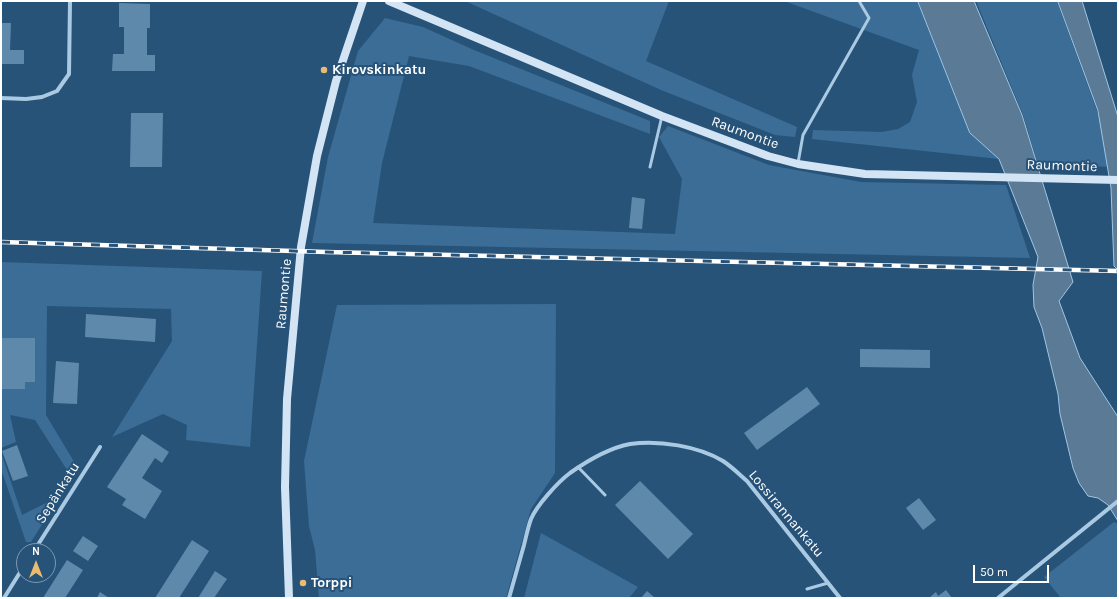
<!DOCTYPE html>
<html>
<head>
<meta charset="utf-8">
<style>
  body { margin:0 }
  #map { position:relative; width:1119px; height:599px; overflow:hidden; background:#275379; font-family:Karla,sans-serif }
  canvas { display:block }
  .frame { position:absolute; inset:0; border:2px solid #fff; pointer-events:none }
  .north { position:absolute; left:16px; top:543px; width:40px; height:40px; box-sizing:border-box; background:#275379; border:1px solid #7d98af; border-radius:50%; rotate:0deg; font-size:11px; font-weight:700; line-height:16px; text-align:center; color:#fff }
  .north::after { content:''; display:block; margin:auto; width:14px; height:18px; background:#ebbb70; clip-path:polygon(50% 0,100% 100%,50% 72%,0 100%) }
  .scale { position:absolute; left:973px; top:565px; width:76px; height:18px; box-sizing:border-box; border:2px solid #fff; border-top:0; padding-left:5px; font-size:12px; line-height:14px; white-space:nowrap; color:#fff; -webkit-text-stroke:3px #275379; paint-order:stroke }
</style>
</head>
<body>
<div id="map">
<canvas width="1119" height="599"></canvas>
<div class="frame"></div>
<div class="north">N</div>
<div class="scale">50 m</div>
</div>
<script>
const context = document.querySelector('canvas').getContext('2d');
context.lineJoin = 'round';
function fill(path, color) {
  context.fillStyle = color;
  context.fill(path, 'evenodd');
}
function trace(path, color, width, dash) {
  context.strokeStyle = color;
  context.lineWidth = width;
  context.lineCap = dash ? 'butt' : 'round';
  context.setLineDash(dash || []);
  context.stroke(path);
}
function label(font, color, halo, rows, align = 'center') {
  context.font = font + ' Karla,sans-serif';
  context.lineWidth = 4;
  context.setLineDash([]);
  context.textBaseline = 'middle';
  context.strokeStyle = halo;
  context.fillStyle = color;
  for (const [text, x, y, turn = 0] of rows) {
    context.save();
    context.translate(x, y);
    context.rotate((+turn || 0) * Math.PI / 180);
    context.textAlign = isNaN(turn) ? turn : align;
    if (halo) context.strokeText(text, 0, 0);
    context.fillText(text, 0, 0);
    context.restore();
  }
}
fill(new Path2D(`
  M 465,1 L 669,1 L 646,61 L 797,127 L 795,137 L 775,135 L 661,90 Z
  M 784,1 L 918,1 L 970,133 L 999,159 L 812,139 L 813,130 L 882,132 L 898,129 L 910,122 L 917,102 L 912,75 L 919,50 Z
  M 976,1 L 1057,1 L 1097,111 L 1114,167 L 1038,165 L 1023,115 Z
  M 385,18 L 423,27 L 474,50 L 650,121 L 650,134 L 469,66 L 409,56 L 382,163 L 373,223 L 675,234 L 682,179 L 659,137 L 668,126 L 769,165 L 861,182 L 1006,185 L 1030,258 L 312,243 L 328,157 L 358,51 Z
  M 1,262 L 262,271 L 250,447 L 186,440 L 187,425 L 163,414 L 112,437 L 172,341 L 171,309 L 47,306 L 46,415 L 76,465 L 67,470 L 35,420 L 10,415 L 16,442 L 1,448 Z
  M 556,304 L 555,473 L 531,509 L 506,598 L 319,598 L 315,550 L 309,526 L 304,461 L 337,305 Z
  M 1,452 L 22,515 L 54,499 L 55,504 L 31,542 L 26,542 L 1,469 Z
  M 1114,522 L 1118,524 L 1118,598 L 1061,598 L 1044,577 Z
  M 541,533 L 638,587 L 629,598 L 524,598 Z`), '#3b6d97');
const water = new Path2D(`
  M 918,1 L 974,1 L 1022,115 L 1073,282 L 1059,301 L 1080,358 L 1118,417 L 1118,521 L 1108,505 L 1098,498 L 1088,496 L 1079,483 L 1073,468 L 1060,414 L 1058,394 L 1042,328 L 1034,307 L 1033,285 L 1038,257 L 999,159 L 970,133 Z
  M 1058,1 L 1082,1 L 1118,117 L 1118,270 L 1114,266 L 1111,188 L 1098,111 Z`);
fill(water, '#5a7a95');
trace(water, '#9fc6e4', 1);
fill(new Path2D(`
  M 119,3 L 150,4 L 150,28 L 147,28 L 147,55 L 155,55 L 155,71 L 112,71 L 113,54 L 124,54 L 124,27 L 119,27 Z
  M 1,23 L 11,23 L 10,50 L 24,50 L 24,64 L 1,64 Z
  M 131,113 L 163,113 L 162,167 L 130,167 Z
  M 632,197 L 645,199 L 642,229 L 629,228 Z
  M 86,314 L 156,319 L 155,342 L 85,337 Z
  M 1,338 L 35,338 L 35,382 L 25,382 L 25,389 L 1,389 Z
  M 860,349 L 930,350 L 930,368 L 860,367 Z
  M 56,361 L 79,363 L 77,404 L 53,403 Z
  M 807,387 L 820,404 L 757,450 L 744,433 Z
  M 142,434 L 169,452 L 162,463 L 155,458 L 142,478 L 162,491 L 145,519 L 122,505 L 126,499 L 107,487 Z
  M 17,445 L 28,476 L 13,481 L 2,451 Z
  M 640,481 L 693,534 L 668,559 L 615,505 Z
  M 919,498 L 936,520 L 923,530 L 906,508 Z
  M 83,536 L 98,546 L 88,561 L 73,551 Z
  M 192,540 L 209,551 L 179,598 L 155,598 Z
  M 67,560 L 83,570 L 65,598 L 43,598 Z
  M 215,571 L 227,579 L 214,598 L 198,598 Z
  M 946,590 L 952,598 L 930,597 L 936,592 L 938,596 Z
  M 647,591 L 655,598 L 641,598 Z
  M 100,592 L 109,598 L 97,598 Z`), '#5f89ab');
trace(new Path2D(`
  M 798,163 L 803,135 L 869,18 L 859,1
  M 650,167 L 662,116
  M 578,467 L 605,495
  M 807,589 L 828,583`), '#aacae3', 3);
trace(new Path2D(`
  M 1,98 L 26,99 L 42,97 L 57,91 L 69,74 L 70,1
  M 34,551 L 100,447
  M 4,598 L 24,566
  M 509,598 C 514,580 519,563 524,545 C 526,537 528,527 531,519 C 537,505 558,482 570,473 C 587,461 609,448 630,444 C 659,440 698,446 723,461 C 732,467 739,474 747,481 L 840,598
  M 998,598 L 1118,501`), '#aacae3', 4);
trace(new Path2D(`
  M 389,1 L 662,116 L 768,156 L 798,164 L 865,174 L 1118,180
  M 289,598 L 285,487 L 287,399 L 301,247 L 317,156 L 336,81 L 363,1`), '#d3e4f4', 8);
const rail = new Path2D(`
  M 1,242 L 326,252 L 1118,271`);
trace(rail, '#fff', 4.5);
trace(rail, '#275379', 3, [9]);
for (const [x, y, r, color] of [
  [324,70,4,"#ebbb70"],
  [303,583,4,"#ebbb70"]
]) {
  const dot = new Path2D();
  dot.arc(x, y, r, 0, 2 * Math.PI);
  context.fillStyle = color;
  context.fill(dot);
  trace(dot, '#275379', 1.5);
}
label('bold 14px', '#fff', '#275379', [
  ["Kirovskinkatu",332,70],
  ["Torppi",311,583]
], 'left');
label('14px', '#fff', '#275379', [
  ["Raumontie",745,133,20],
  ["Raumontie",1062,166,2],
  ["Raumontie",284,294,-85],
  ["Sepänkatu",58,493,-58],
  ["Lossirannankatu",786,514,50]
]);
</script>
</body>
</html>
